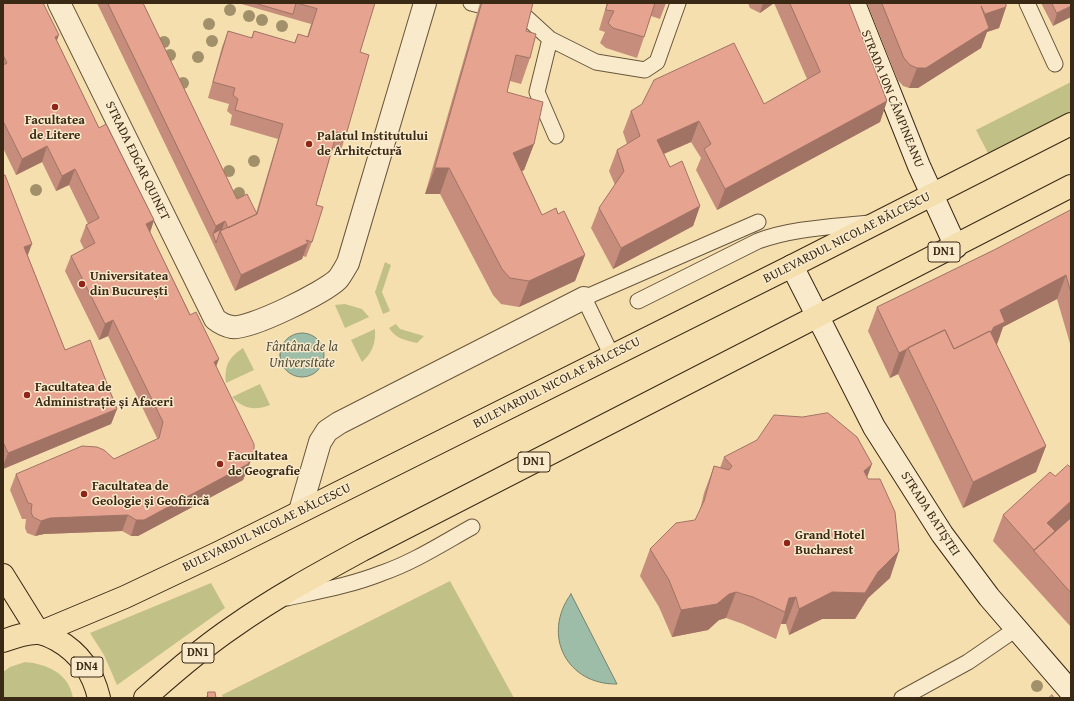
<!DOCTYPE html>
<html>
<head>
<meta charset="utf-8">
<style>
  body { margin:0 }
  #map { position:relative; width:1074px; height:701px; overflow:hidden; background:#f5dfaf; font-family:"Gentium Book Plus",serif }
  canvas { display:block }
  .frame { position:absolute; inset:0; border:4px solid #3a2915; pointer-events:none }
</style>
</head>
<body>
<div id="map">
<canvas width="1074" height="701"></canvas>
<div class="frame"></div>
</div>
<script>
const context = document.querySelector('canvas').getContext('2d');
context.lineJoin = 'round';
function fill(path, color) {
  context.fillStyle = color;
  context.fill(path, 'evenodd');
}
function trace(path, color, width, dash) {
  context.strokeStyle = color;
  context.lineWidth = width;
  context.lineCap = dash ? 'butt' : 'round';
  context.setLineDash(dash || []);
  context.stroke(path);
}
function label(font, color, halo, rows, align = 'center') {
  context.font = font + ' "Gentium Book Plus",serif';
  context.lineWidth = 3;
  context.setLineDash([]);
  context.textBaseline = 'middle';
  context.strokeStyle = halo;
  context.fillStyle = color;
  for (const [text, x, y, turn = 0] of rows) {
    context.save();
    context.translate(x, y);
    context.rotate((+turn || 0) * Math.PI / 180);
    context.textAlign = isNaN(turn) ? turn : align;
    if (halo) context.strokeText(text, 0, 0);
    context.fillText(text, 0, 0);
    context.restore();
  }
}
fill(new Path2D(`
  M 1071,82 L 1071,114 L 989,155 L 976,130 Z
  M 385,262 L 391,265 L 382,292 L 390,311 L 383,314 L 375,292 Z
  M 345,304 L 362,309 L 369,317 L 345,328 L 335,305 Z
  M 396,324 L 400,329 L 424,336 L 417,343 C 405,340 396,339 389,328 Z
  M 375,329 C 376,344 372,353 362,362 L 351,340 Z
  M 243,348 L 254,370 L 226,383 C 224,366 229,357 243,348 Z
  M 260,384 L 270,405 C 254,411 244,409 232,397 Z
  M 450,581 L 514,698 L 223,698 L 222,695 Z
  M 211,583 L 225,608 L 117,685 L 104,655 L 90,633 Z
  M 25,662 C 47,664 69,673 73,698 L 3,698 L 3,672 L 10,667 Z`), '#c1c087');
const water = new Path2D(`
  M280 355a22 22 0 1 1 44 0a22 22 0 1 1-44 0Z
  M 571,594 L 617,684 C 567,685 541,635 571,594 Z`);
fill(water, '#9dbda8');
trace(water, '#75826d', 1);
const lane = new Path2D(`
  M 471,3 L 479,5
  M 1027,3 L 1055,64
  M 527,18 L 550,39 L 537,92 L 556,136
  M 550,39 L 596,62 L 645,70 L 657,62 L 678,3
  M 638,301 L 758,241 C 793,228 832,227 869,223
  M 612,356 L 584,298 L 758,222
  M 287,598 C 319,591 352,585 382,573 C 414,562 443,543 472,527
  M 902,698 L 968,662 L 1016,629`);
const street = new Path2D(`
  M 59,3 L 215,319 C 220,323 225,326 232,327 C 249,330 325,292 338,279 C 342,274 345,268 348,263 L 425,3
  M 300,511 L 320,442 L 327,431 L 339,423 L 584,298`);
const secondary = new Path2D(`
  M 854,3 L 919,166 L 956,247
  M 792,266 L 874,427 L 942,534 L 989,597 L 1071,692`);
const primary = new Path2D(`
  M 3,575 L 39,633
  M 39,633 L 125,597 L 220,552 L 792,266 L 1071,124
  M 3,641 C 14,637 28,632 39,633 C 45,634 51,637 57,640 C 80,653 93,672 99,698
  M 145,698 C 173,673 202,648 233,627 C 274,598 318,574 362,550 L 1071,186`);
trace(lane, '#69563c', 17);
trace(street, '#69563c', 24);
trace(secondary, '#3a2915', 24);
trace(primary, '#3a2915', 24);
trace(lane, '#f8eacb', 15);
trace(street, '#f8eacb', 22);
trace(secondary, '#f8eacb', 22);
trace(primary, '#f5dfaf', 22);
context.fillStyle = '#a1906a';
for (const [x, y] of [
  [230,10],
  [249,16],
  [262,20],
  [209,24],
  [282,26],
  [212,41],
  [164,42],
  [170,55],
  [198,57],
  [183,83],
  [254,161],
  [229,171],
  [36,190],
  [239,193],
  [1037,686]
]) {
  context.beginPath();
  context.arc(x, y, 6, 0, 2 * Math.PI);
  context.fill();
}
fill(new Path2D(`
  M 3,3 L 57,41 L 99,128 L 154,220 L 150,232 L 216,367 L 254,452 L 248,468 L 243,480 L 138,536 L 131,536 L 122,531 L 44,534 L 35,536 L 27,533 L 25,528 L 26,519 L 22,519 L 10,490 L 16,474 L 114,459 L 157,440 L 157,438 L 108,336 L 99,340 L 65,271 L 71,256 L 84,249 L 80,241 L 86,225 L 88,224 L 69,185 L 56,191 L 42,162 L 16,175 L 3,148 Z
  M 97,3 L 143,3 L 237,199 L 256,213 L 278,139 L 230,125 L 232,115 L 227,111 L 229,104 L 208,98 L 222,47 L 228,31 L 251,38 L 254,31 L 294,43 L 298,34 L 307,37 L 311,24 L 238,3 L 375,3 L 360,52 L 346,135 L 341,150 L 333,148 L 316,205 L 312,242 L 306,257 L 303,256 L 302,259 L 235,291 L 210,237 Z
  M 480,3 L 533,3 L 526,31 L 530,58 L 521,84 L 510,81 L 507,92 L 534,144 L 524,170 L 522,171 L 542,215 L 558,214 L 585,255 L 575,281 L 519,307 L 501,304 L 493,295 L 440,194 L 425,194 Z
  M 607,3 L 666,3 L 660,19 L 651,16 L 637,58 L 606,48 L 600,43 L 605,32 L 599,30 Z
  M 748,3 L 849,3 L 887,101 L 880,122 L 717,210 L 696,170 L 701,158 L 691,142 L 664,154 L 670,167 L 700,206 L 693,226 L 613,269 L 591,228 L 599,208 L 615,185 L 609,171 L 617,150 L 627,144 L 623,132 L 631,111 L 764,104 L 807,79 L 774,3 L 760,13 L 750,8 Z
  M 867,3 L 1006,3 L 1006,7 L 999,28 L 987,32 L 981,48 L 918,88 L 909,88 L 903,86 L 897,79 Z
  M 1041,3 L 1071,3 L 1053,26 Z
  M 3,175 L 28,256 L 65,350 L 117,409 L 111,424 L 3,469 Z
  M 1071,210 L 1071,347 L 1057,299 L 1003,327 L 997,345 L 1046,446 L 1036,472 L 963,508 L 898,374 L 890,378 L 868,331 L 877,307 L 994,250 Z
  M 724,457 L 867,478 L 890,578 L 868,598 L 855,619 L 822,619 L 789,635 L 786,624 L 781,624 L 776,639 L 743,624 L 726,618 L 719,620 L 708,630 L 672,637 L 659,607 L 640,576 L 650,549 L 695,520 L 699,514 L 704,493 L 714,466 L 720,468 Z
  M 1071,468 L 1071,627 L 993,541 L 1003,515 L 1055,476 Z
  M 208,692 L 216,698 L 206,698 Z`), '#c68d7c');
fill(new Path2D(`
  M 763,3 L 774,3 L 760,13 Z
  M 1071,6 L 1071,17 L 1053,26 L 1057,13 Z
  M 1006,7 L 999,28 L 987,32 L 981,48 L 918,88 L 909,88 L 917,68 L 977,35 L 985,14 Z
  M 59,35 L 53,51 L 55,37 Z
  M 887,101 L 880,122 L 717,210 L 725,189 Z
  M 699,121 L 691,142 L 649,160 L 657,140 Z
  M 534,144 L 524,170 L 504,179 L 513,153 Z
  M 47,146 L 42,162 L 16,175 L 22,159 Z
  M 435,168 L 449,168 L 440,194 L 425,194 Z
  M 75,169 L 69,185 L 56,191 L 62,176 Z
  M 700,206 L 693,226 L 613,269 L 621,248 Z
  M 154,220 L 149,236 L 146,224 Z
  M 225,221 L 221,232 L 220,231 L 213,234 L 216,226 Z
  M 308,243 L 302,259 L 235,291 L 241,275 Z
  M 32,244 L 26,260 L 24,247 Z
  M 585,255 L 575,281 L 519,307 L 529,281 Z
  M 1066,275 L 1057,299 L 1003,327 L 996,346 L 981,357 L 1000,310 Z
  M 113,320 L 108,336 L 99,340 L 105,324 Z
  M 907,349 L 898,374 L 890,378 L 899,353 Z
  M 219,359 L 213,375 L 214,362 Z
  M 117,409 L 111,424 L 3,469 L 3,466 L 8,453 Z
  M 1046,446 L 1036,472 L 963,508 L 973,482 Z
  M 254,452 L 248,468 L 243,480 L 138,536 L 131,536 L 136,520 Z
  M 872,464 L 862,491 L 864,471 Z
  M 1071,501 L 1071,518 L 1034,551 L 1047,523 Z
  M 128,515 L 122,531 L 44,534 L 35,536 L 41,521 L 50,518 Z
  M 899,551 L 890,578 L 868,598 L 855,619 L 822,619 L 789,635 L 799,609 L 832,592 L 878,572 Z
  M 736,592 L 726,618 L 719,620 L 708,630 L 672,637 L 681,610 Z
  M 796,597 L 786,624 L 781,624 L 785,612 L 789,598 Z`), '#a17365');
const building = new Path2D(`
  M 3,3 L 43,3 L 59,35 L 55,37 L 99,128 L 106,124 L 154,220 L 146,224 L 190,315 L 196,312 L 219,359 L 214,362 L 254,444 L 254,452 L 248,464 L 144,520 L 136,520 L 128,515 L 50,518 L 41,521 L 33,517 L 31,512 L 32,504 L 28,503 L 16,474 L 82,446 L 97,447 L 104,450 L 114,459 L 159,438 L 163,422 L 113,320 L 105,324 L 71,256 L 95,243 L 86,225 L 99,218 L 75,169 L 62,176 L 47,146 L 22,159 L 3,121 L 3,65 L 7,63 L 3,55 Z
  M 108,3 L 143,3 L 237,199 L 247,194 L 257,214 L 228,228 L 225,221 L 216,226 Z
  M 255,3 L 296,3 L 293,14 Z
  M 297,3 L 375,3 L 360,52 L 369,55 L 346,135 L 337,132 L 316,205 L 323,207 L 312,242 L 306,240 L 308,243 L 241,275 L 220,231 L 257,214 L 283,124 L 235,110 L 238,99 L 233,95 L 235,88 L 213,82 L 228,31 L 252,38 L 254,31 L 295,43 L 298,34 L 308,37 L 317,9 Z
  M 482,3 L 533,3 L 526,31 L 536,34 L 530,58 L 516,55 L 507,92 L 543,102 L 534,144 L 513,153 L 542,215 L 556,208 L 558,214 L 564,211 L 585,255 L 529,281 L 510,278 L 502,269 L 449,168 L 435,168 Z
  M 608,3 L 655,3 L 644,37 L 613,28 L 608,23 L 614,11 L 606,10 Z
  M 790,3 L 849,3 L 887,101 L 725,189 L 704,149 L 711,144 L 699,121 L 657,140 L 670,167 L 682,161 L 700,206 L 621,248 L 599,208 L 624,171 L 617,150 L 640,136 L 631,111 L 642,104 L 654,80 L 734,43 L 764,104 L 820,72 Z
  M 882,3 L 1006,3 L 1006,7 L 985,14 L 981,6 L 989,28 L 926,68 L 917,68 L 910,65 L 904,58 Z
  M 1052,3 L 1071,3 L 1071,6 L 1057,13 Z
  M 3,175 L 5,175 L 32,244 L 24,247 L 65,350 L 90,340 L 117,409 L 8,453 L 3,442 Z
  M 1071,210 L 1071,293 L 1066,275 L 1000,310 L 1005,322 L 994,327 L 991,332 L 990,331 L 954,349 L 945,330 L 908,348 L 907,349 L 899,353 L 877,307 L 994,250 Z
  M 222,229 L 222,230 L 220,231 L 216,243 L 213,234 Z
  M 945,330 L 954,349 L 990,331 L 1046,446 L 973,482 L 908,348 Z
  M 828,413 L 857,437 L 872,464 L 864,471 L 868,479 L 880,479 L 895,512 L 899,551 L 878,572 L 865,593 L 832,592 L 799,609 L 796,597 L 789,598 L 785,612 L 753,597 L 736,592 L 729,594 L 717,604 L 681,610 L 669,580 L 650,549 L 676,523 L 695,520 L 704,501 L 714,466 L 729,470 L 732,466 L 724,457 L 757,440 L 774,415 L 802,417 Z
  M 1068,465 L 1071,468 L 1071,501 L 1047,523 L 1055,531 L 1034,550 L 1003,515 L 1050,472 L 1055,476 Z
  M 1071,518 L 1071,593 L 1034,551 Z
  M 208,692 L 215,692 L 216,698 L 208,698 Z
  M 1052,695 L 1054,698 L 1049,698 Z`);
fill(building, '#e6a490');
trace(building, '#a17365', 1);
for (const [x, y, r, color] of [
  [55,107,4,"#8f2418"],
  [309,144,4,"#8f2418"],
  [82,284,4,"#8f2418"],
  [27,395,4,"#8f2418"],
  [220,464,4,"#8f2418"],
  [84,494,4,"#8f2418"],
  [787,543,4,"#8f2418"]
]) {
  const dot = new Path2D();
  dot.arc(x, y, r, 0, 2 * Math.PI);
  context.fillStyle = color;
  context.fill(dot);
  trace(dot, '#f8eacb', 1.5);
}
for (const [x, y, w] of [
  [944,252,32],
  [534,462,32],
  [198,653,32],
  [87,667,32]
]) {
  const box = new Path2D();
  box.roundRect(x - w / 2, y - 10, w, 20, 3);
  context.fillStyle = '#f8eacb';
  context.fill(box);
  trace(box, '#3a2915', 1);
}
label('bold 12px', '#3a2915', null, [
  ["DN1",944,252],
  ["DN1",534,462],
  ["DN1",198,653],
  ["DN4",87,667]
]);
label('13px', '#3a2915', '#f8eacb', [
  ["STRADA ION CÂMPINEANU",892,99,68],
  ["STRADA EDGAR QUINET",137,161,64],
  ["BULEVARDUL NICOLAE BĂLCESCU",847,238,-27],
  ["BULEVARDUL NICOLAE BĂLCESCU",557,383,-27],
  ["STRADA BATIȘTEI",930,514,57],
  ["BULEVARDUL NICOLAE BĂLCESCU",267,528,-26]
]);
label('bold 13px', '#3a2915', '#f8eacb', [
  ["Facultatea",55,121,"center"],
  ["de Litere",55,136,"center"],
  ["Palatul Institutului",317,137],
  ["de Arhitectură",317,152],
  ["Universitatea",90,277],
  ["din București",90,292],
  ["Facultatea de",35,388],
  ["Administrație și Afaceri",35,403],
  ["Facultatea",228,457],
  ["de Geografie",228,472],
  ["Facultatea de",92,487],
  ["Geologie și Geofizică",92,502],
  ["Grand Hotel",795,536],
  ["Bucharest",795,551]
], 'left');
label('italic 14px', '#534e3a', '#f8eacb', [
  ["Fântâna de la",302,347],
  ["Universitate",302,363]
]);
</script>
</body>
</html>
